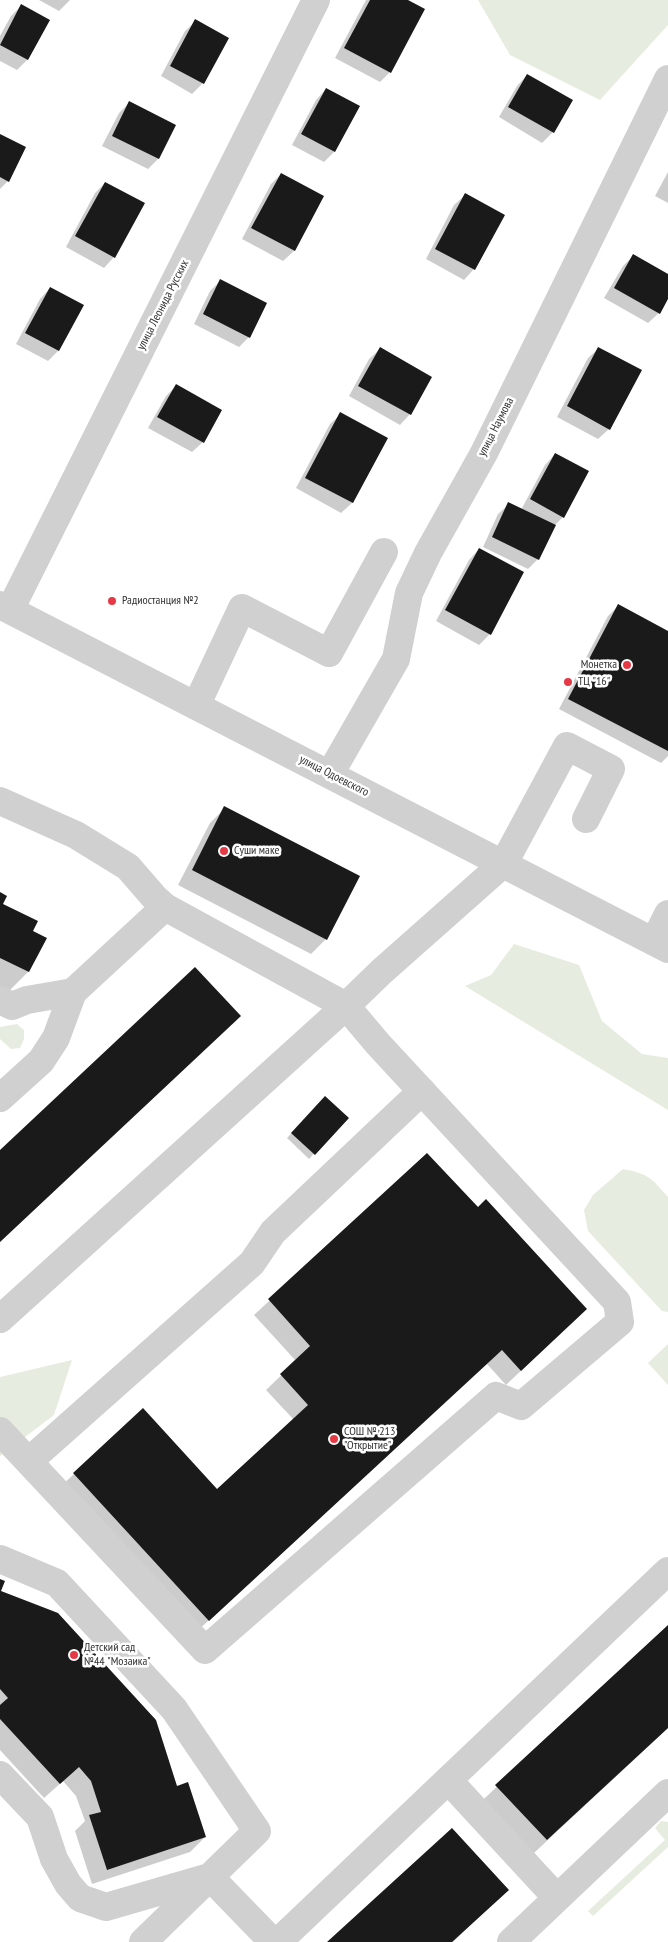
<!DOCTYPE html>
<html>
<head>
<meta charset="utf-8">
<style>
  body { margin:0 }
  canvas { display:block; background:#fff }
</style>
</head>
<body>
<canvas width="668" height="1942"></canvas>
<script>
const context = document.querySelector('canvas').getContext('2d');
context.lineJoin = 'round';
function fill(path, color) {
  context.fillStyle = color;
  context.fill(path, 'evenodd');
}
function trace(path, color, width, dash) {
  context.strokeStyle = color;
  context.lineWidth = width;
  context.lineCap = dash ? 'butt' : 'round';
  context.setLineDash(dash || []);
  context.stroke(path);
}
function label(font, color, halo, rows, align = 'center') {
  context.font = font + ' "PT Sans Narrow",sans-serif';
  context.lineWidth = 5;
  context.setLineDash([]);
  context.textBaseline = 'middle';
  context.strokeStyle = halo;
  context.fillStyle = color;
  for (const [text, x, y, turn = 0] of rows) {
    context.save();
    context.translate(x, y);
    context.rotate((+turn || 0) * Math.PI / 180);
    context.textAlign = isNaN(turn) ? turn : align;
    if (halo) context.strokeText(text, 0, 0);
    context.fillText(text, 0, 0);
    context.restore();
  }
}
fill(new Path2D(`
  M 478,0 L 668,0 L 668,25 L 600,100 L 510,55 Z
  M 514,944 L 579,965 L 602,1021 L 642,1054 L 668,1058 L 668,1110 L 465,986 L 491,975 Z
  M 17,1024 L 24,1030 L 24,1039 L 20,1048 L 11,1049 L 0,1039 L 0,1027 Z
  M 623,1169 C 649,1174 651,1178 668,1197 L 668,1312 L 662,1311 L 588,1231 L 584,1210 L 593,1195 Z
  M 668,1344 L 668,1385 L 648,1363 Z
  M 72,1360 L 54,1415 L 0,1456 L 0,1377 Z
  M 661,1821 L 668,1822 L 668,1847 L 593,1916 L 588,1911 L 665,1840 L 655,1828 Z`), '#e6ecdf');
fill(new Path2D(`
  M 39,0 L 70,0 L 59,11 Z
  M 366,0 L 405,0 L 390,72 L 380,82 L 335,58 Z
  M 21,6 L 27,60 L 17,70 L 0,61 L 0,36 L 11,16 Z
  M 196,21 L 203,83 L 192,94 L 161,76 L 185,31 Z
  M 527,75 L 571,100 L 553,132 L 542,143 L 499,117 L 517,86 Z
  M 326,89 L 358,107 L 334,152 L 324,162 L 292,145 L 316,100 Z
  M 129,103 L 175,125 L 158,159 L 148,169 L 102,146 L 119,113 Z
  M 0,136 L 8,181 L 0,189 Z
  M 668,172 L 668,203 L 655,196 Z
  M 281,174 L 322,196 L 294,251 L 283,261 L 242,239 L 271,184 Z
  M 105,183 L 114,257 L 104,268 L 66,247 L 95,193 Z
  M 465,195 L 474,269 L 464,280 L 426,259 L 454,205 Z
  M 633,256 L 668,276 L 668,296 L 659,313 L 648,323 L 604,298 L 623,266 Z
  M 220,281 L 249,337 L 239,347 L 194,324 L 210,291 Z
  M 50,288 L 82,305 L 58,351 L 48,361 L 16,344 L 40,299 Z
  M 599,348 L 609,429 L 598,439 L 557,417 L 588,358 Z
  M 380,349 L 410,414 L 400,425 L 349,396 L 369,359 Z
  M 177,385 L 203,442 L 192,452 L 148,428 L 166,396 Z
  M 341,414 L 386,438 L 352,503 L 341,513 L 296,488 L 330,424 Z
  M 555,454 L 563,517 L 555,525 L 538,559 L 528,569 L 483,547 L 498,514 L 509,504 L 521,510 L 545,465 Z
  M 479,549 L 523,573 L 490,634 L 479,645 L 436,621 L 469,560 Z
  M 618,606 L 668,632 L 668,756 L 661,763 L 559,709 L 608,616 Z
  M 225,808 L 326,939 L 311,954 L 178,885 L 210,823 Z
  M 0,894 L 1,904 L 31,931 L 28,972 L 2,998 L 0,997 Z
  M 240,1016 L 213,1042 L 0,1242 L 0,1152 Z
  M 320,1103 L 347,1118 L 309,1159 L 287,1138 Z
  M 427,1154 L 478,1209 L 586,1309 L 506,1385 L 487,1364 L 194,1634 L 59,1488 L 74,1474 L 217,1491 L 294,1420 L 266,1390 L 296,1361 L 254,1315 Z
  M 0,1592 L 176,1787 L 205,1837 L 190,1852 L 92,1884 L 75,1831 L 85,1821 L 76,1796 L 63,1781 L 44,1798 L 0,1750 Z
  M 668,1626 L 668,1728 L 520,1866 L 470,1812 Z
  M 507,1890 L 453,1942 L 329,1942 Z`), '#0003');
fill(new Path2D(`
  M 370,0 L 408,0 L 425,9 L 391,73 L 344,48 Z
  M 21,4 L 50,20 L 28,60 L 0,45 Z
  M 195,19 L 229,38 L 204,84 L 170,66 Z
  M 527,74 L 573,100 L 554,133 L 508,107 Z
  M 326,88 L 360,106 L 335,152 L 301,134 Z
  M 129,101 L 176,125 L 159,159 L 112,136 Z
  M 0,134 L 26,147 L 9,182 L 0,177 Z
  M 281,173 L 324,196 L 295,251 L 251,228 Z
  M 105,182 L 145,203 L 115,258 L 75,236 Z
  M 465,193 L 505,215 L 475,270 L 435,249 Z
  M 633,254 L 668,274 L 668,299 L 660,314 L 614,288 Z
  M 220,279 L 267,303 L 250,338 L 203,314 Z
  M 50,287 L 84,305 L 59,351 L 25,333 Z
  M 380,347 L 432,377 L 411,415 L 358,386 Z
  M 598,347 L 642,370 L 610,430 L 567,406 Z
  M 176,384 L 222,410 L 204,443 L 157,417 Z
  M 340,412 L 388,438 L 353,503 L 305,478 Z
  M 555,453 L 589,471 L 564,518 L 530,499 Z
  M 508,502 L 556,525 L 539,560 L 492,537 Z
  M 479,548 L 524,572 L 491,635 L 445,610 Z
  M 618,604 L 668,631 L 668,751 L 568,699 Z
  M 224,806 L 360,876 L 327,940 L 192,870 Z
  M 0,892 L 7,896 L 3,904 L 38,921 L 33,931 L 47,938 L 29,972 L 0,958 Z
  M 195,967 L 241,1016 L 0,1242 L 0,1150 Z
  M 325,1096 L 349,1118 L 315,1155 L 291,1133 Z
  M 427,1153 L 478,1207 L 486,1199 L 587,1309 L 521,1371 L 502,1350 L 209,1621 L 73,1473 L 143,1408 L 217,1489 L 308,1405 L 280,1374 L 310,1346 L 268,1299 Z
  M 0,1579 L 5,1581 L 1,1591 L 58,1613 L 156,1720 L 177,1786 L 188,1782 L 206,1837 L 107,1870 L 89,1815 L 101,1812 L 91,1781 L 79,1767 L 60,1784 L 0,1719 L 0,1705 L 8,1698 L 0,1689 Z
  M 668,1625 L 668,1728 L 547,1840 L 495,1785 Z
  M 452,1828 L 509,1890 L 452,1942 L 327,1942 Z`), '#1a1a1a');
trace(new Path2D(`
  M 0,605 L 668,949
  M 10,610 L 316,0
  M 196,706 L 242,608 L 329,653 L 384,552
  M 330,774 L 396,659 L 409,593 L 428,553 L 484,453 L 668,79
  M 0,801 L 76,835 L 128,867 L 154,897 L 165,907 L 346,1006 L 378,1044 L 617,1302 L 620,1322 L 521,1406 L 496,1396 L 205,1650 L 0,1431
  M 654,942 L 668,914
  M 0,1000 L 12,1006 L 27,1000 L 73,992
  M 0,1098 L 41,1061 L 56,1038 L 73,992 L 165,907
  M 0,1319 L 346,1006 L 381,972 L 504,863 L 567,746 L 611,769 L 586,819
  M 29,1461 L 252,1263 L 273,1232 L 422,1091
  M 0,1559 L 57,1583 L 174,1709 L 257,1831 L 143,1942
  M 0,1775 L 40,1817 L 54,1859 L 68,1884 L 80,1898 L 106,1907 L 206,1878
  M 448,1780 L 557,1898
  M 210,1877 L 273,1942
  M 278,1942 L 668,1571
  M 511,1942 L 668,1793`), '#d0d0d0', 28);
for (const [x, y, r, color] of [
  [112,601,5,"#e63946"],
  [627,665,5,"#e63946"],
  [568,682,5,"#e63946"],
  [224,851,5,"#e63946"],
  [334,1439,5,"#e63946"],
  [74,1655,5,"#e63946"]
]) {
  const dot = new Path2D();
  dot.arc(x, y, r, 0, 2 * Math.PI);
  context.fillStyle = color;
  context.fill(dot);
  trace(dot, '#fff', 2);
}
label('12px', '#333', '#fff', [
  ["улица Леонида Русских",163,305,-63],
  ["улица Наумова",496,427,-63],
  ["улица Одоевского",334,776,27]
]);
label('12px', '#333', '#fff', [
  ["Радиостанция №2",122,601],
  ["Монетка",617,665,"right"],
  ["ТЦ \"16\"",578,682],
  ["Суши маке",234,851],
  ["СОШ № 213",344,1432],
  ["\"Открытие\"",344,1446],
  ["Детский сад",84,1648],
  ["№44 \"Мозаика\"",84,1662]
], 'left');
</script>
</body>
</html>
